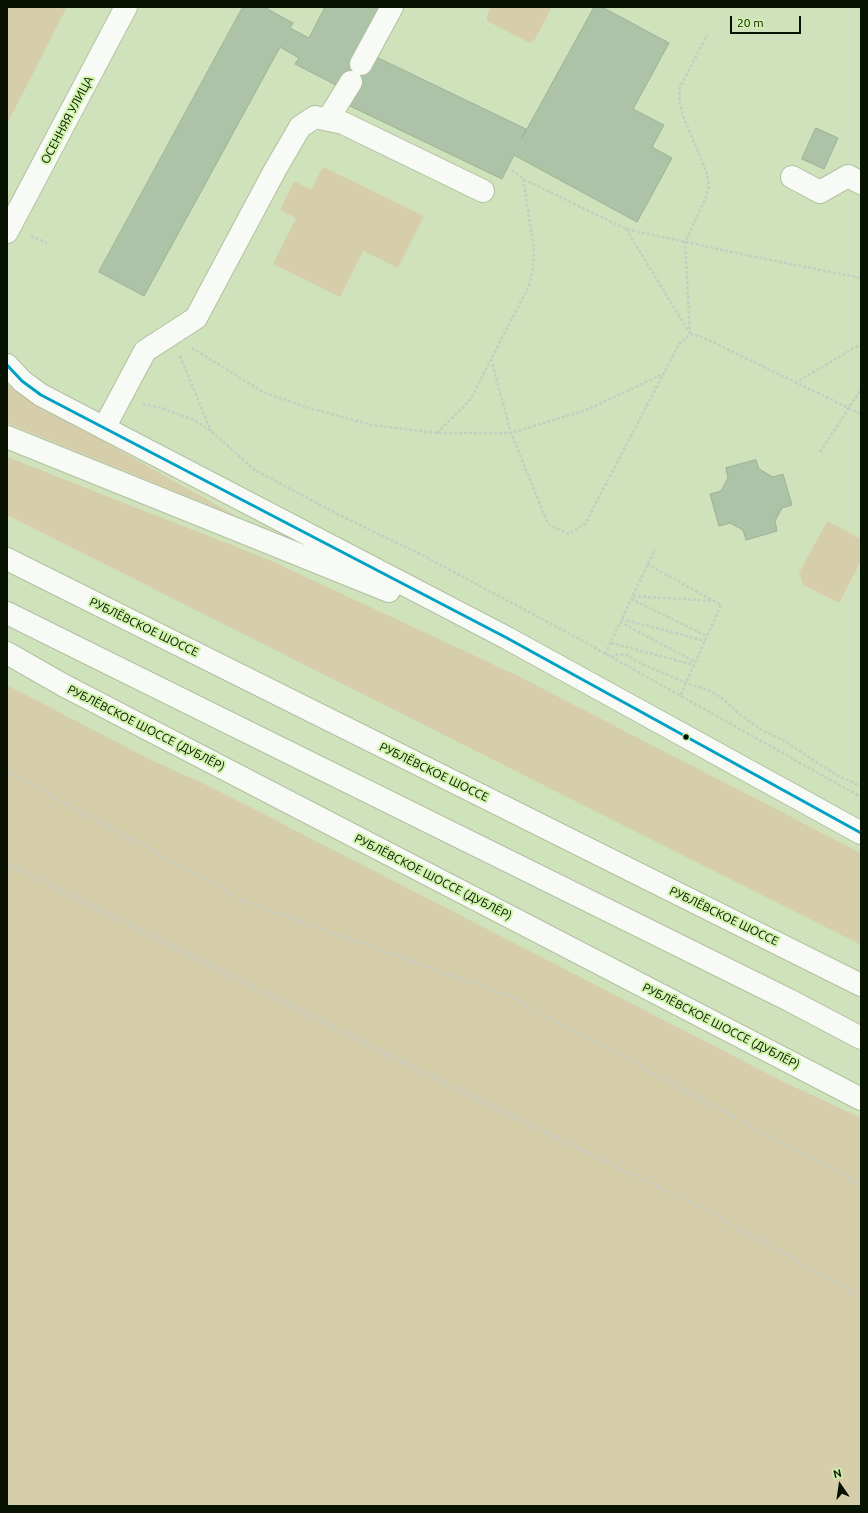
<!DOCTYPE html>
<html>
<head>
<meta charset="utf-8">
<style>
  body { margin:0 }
  #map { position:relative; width:868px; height:1513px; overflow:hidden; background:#cfe2bb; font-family:Ubuntu,sans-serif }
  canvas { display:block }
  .frame { position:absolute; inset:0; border:8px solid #071200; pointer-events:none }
  .north { position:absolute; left:820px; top:1465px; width:40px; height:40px; -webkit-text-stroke:3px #cff3aa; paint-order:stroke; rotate:347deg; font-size:11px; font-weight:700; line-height:16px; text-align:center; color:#071200 }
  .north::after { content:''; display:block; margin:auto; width:14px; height:18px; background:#071200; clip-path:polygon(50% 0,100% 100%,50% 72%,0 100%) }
  .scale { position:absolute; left:730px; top:16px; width:71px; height:18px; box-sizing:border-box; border:2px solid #071200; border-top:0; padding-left:5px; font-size:12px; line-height:14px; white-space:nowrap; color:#071200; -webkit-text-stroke:3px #cff3aa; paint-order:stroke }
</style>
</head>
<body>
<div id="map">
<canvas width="868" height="1513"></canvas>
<div class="frame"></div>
<div class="north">N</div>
<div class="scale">20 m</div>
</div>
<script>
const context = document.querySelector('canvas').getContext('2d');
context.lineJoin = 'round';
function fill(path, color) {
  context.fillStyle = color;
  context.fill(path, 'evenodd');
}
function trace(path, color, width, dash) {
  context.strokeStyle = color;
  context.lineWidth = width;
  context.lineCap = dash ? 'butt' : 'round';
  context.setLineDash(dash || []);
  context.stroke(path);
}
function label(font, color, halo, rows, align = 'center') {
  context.font = font + ' Ubuntu,sans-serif';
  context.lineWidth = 4;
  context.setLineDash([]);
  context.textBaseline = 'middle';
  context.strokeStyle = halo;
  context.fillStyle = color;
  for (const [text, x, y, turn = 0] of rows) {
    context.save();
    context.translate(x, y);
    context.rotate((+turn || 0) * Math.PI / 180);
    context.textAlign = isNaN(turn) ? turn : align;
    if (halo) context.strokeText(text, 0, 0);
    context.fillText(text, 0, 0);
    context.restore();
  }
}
fill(new Path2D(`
  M 7,7 L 67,7 L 7,124 Z
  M 491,7 L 552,7 L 535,39 L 530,43 L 487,21 L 487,15 Z
  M 323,167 L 424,216 L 398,268 L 363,251 L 340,297 L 273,264 L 296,218 L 280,210 L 294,181 L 311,190 Z
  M 7,384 L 23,396 L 238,517 L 7,423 Z
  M 7,457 L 267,559 L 516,675 L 861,853 L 861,945 L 7,515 Z
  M 827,521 L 861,539 L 861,561 L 839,603 L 803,585 L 799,573 Z
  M 7,685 L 151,760 L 209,786 L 786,1083 L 861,1118 L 861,1506 L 7,1506 Z`), '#d6ceaa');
const building = new Path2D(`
  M 243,7 L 264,7 L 293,23 L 290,28 L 309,38 L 325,7 L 383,7 L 372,55 L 526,129 L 522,138 L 594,7 L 602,7 L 669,43 L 633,109 L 664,125 L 652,147 L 672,158 L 637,222 L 514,155 L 502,179 L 348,105 L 340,87 L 295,64 L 299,58 L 280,47 L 144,296 L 99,272 Z
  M 816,128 L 838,138 L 824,169 L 802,159 Z
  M 756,460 L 759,469 L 773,477 L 783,474 L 792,505 L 782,508 L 775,521 L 777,531 L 746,540 L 743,530 L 730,523 L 719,526 L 710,494 L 721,491 L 728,478 L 726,468 Z`);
fill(building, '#adc3a7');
trace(building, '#9bb195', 1);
const minor = new Path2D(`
  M 361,64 L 392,7
  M 328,119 L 351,82
  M 792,177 L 820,192 L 848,176 L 861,183
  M 104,428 L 145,351 L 196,318 L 275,170 L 300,127 L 315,117 L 343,123 L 483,191`);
const major = new Path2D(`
  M 7,232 L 126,7
  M 7,365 L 22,381 L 41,395 L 507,638 L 861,833
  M 7,437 L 389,591
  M 7,559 L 861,985
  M 7,613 L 789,1000 L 861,1038
  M 7,653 L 63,685 L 861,1099`);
trace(minor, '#b1c0a0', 24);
trace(major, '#b1c0a0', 24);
trace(new Path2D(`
  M 512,170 L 523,179 L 626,229 L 741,254 L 861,278
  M 626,229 L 689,332
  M 31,236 L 47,243
  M 690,334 L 685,242 L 706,197 L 709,186 L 707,174 L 683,116 L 679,100 L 680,87 L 707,35
  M 192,348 L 263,392 L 309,408 L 372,425 L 437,433 L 511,433 L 589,409 L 663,374
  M 180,356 L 211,431
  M 491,359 L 511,433 L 548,524 L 568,534 L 585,524 L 679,344 L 690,334 L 700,336 L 861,414
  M 795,383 L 861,344
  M 143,404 L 162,408 L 194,420 L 211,431 L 255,470 L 341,516 L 422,555 L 572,635 L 861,797
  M 437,433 L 470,400 L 529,286 L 533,267 L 534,248 L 523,179
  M 820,452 L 861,389
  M 647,564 L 721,605 L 680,696
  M 633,596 L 712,601
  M 631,599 L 707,636
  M 622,619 L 705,641
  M 620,622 L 695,662
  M 611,643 L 694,665
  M 605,654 L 655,549
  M 611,657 L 619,654 L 627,655 L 642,664 L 686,683 L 708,690 L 722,698 L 738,713 L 762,730 L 783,740 L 838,776 L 861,786
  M 7,772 L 148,848 L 244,901 L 511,997 L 861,1185
  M 7,863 L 412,1067 L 707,1211 L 861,1296`), '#c6cdc1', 2.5, [3, 2]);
trace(minor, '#f8fbf5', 22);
trace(major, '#f8fbf5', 22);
trace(new Path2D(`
  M 7,365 L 22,381 L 41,395 L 507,638 L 861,833`), '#00a1c4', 3);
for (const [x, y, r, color] of [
  [686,737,3.5,"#071200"]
]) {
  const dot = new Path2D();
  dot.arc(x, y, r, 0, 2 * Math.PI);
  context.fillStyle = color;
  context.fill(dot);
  trace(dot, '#cff3aa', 1.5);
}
label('12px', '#071200', '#cff3aa', [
  ["ОСЕННЯЯ УЛИЦА",67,120,-62],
  ["РУБЛЁВСКОЕ ШОССЕ",144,627,26],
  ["РУБЛЁВСКОЕ ШОССЕ (ДУБЛЁР)",146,728,27],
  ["РУБЛЁВСКОЕ ШОССЕ",434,772,26],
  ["РУБЛЁВСКОЕ ШОССЕ (ДУБЛЁР)",433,877,27],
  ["РУБЛЁВСКОЕ ШОССЕ",724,916,26],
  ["РУБЛЁВСКОЕ ШОССЕ (ДУБЛЁР)",721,1026,27]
]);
</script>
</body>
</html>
